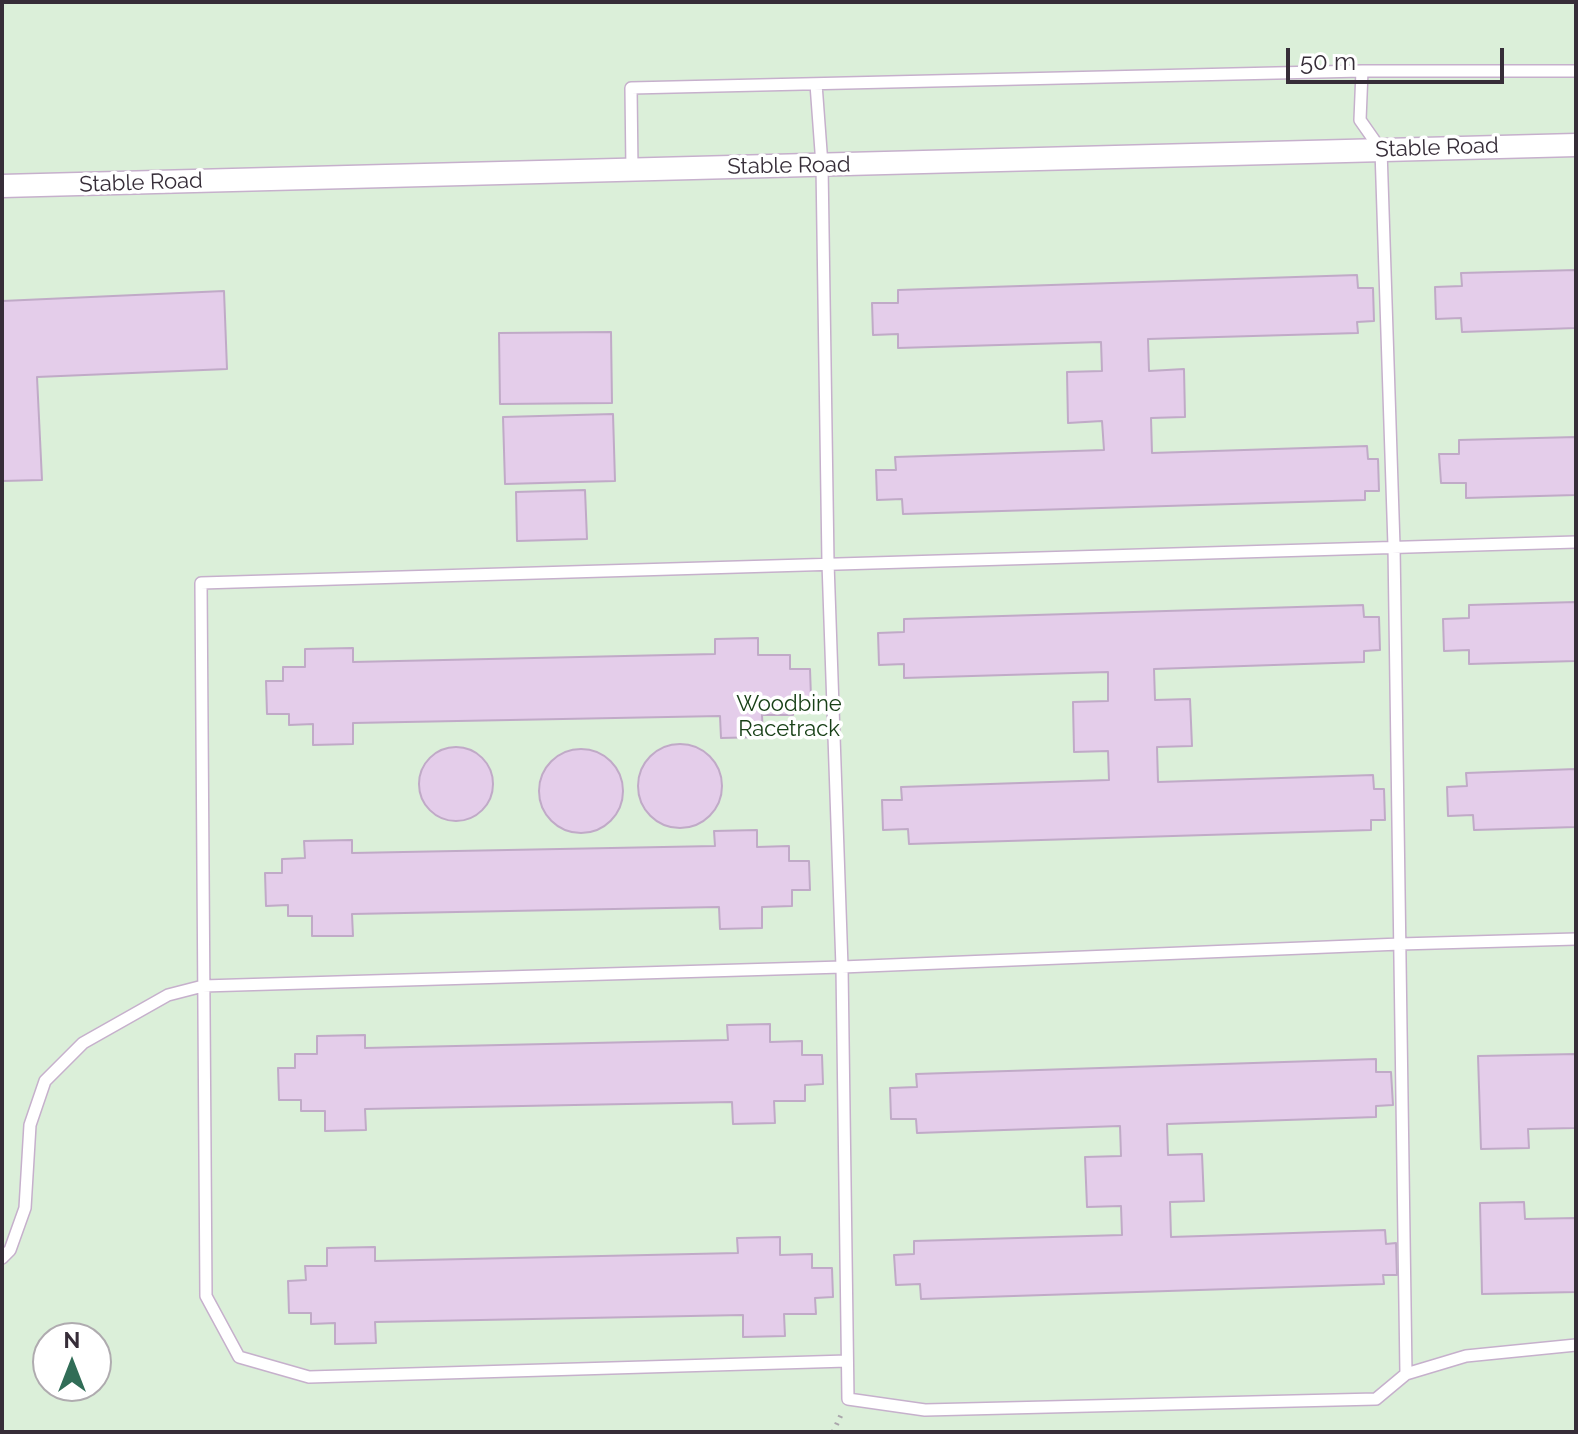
<!DOCTYPE html>
<html>
<head>
<meta charset="utf-8">
<style>
  body { margin:0 }
  #map { position:relative; width:1578px; height:1434px; overflow:hidden; background:#fbfbfb; font-family:Raleway,sans-serif }
  canvas { display:block }
  .frame { position:absolute; inset:0; border:4px solid #362d38; pointer-events:none }
  .north { position:absolute; left:32px; top:1322px; width:80px; height:80px; box-sizing:border-box; background:#fff; border:2px solid #afabaf; border-radius:50%; rotate:0deg; font-size:22px; font-weight:700; line-height:32px; text-align:center; color:#362d38 }
  .north::after { content:''; display:block; margin:auto; width:28px; height:36px; background:#316d57; clip-path:polygon(50% 0,100% 100%,50% 72%,0 100%) }
  .scale { position:absolute; left:1286px; top:48px; width:218px; height:36px; box-sizing:border-box; border:4px solid #362d38; border-top:0; padding-left:10px; font-size:24px; line-height:28px; white-space:nowrap; color:#362d38; -webkit-text-stroke:6px #fff; paint-order:stroke }
</style>
</head>
<body>
<div id="map">
<canvas width="1578" height="1434"></canvas>
<div class="frame"></div>
<div class="north">N</div>
<div class="scale">50 m</div>
</div>
<script>
const context = document.querySelector('canvas').getContext('2d');
context.lineJoin = 'round';
function fill(path, color) {
  context.fillStyle = color;
  context.fill(path, 'evenodd');
}
function trace(path, color, width, dash) {
  context.strokeStyle = color;
  context.lineWidth = width;
  context.lineCap = dash ? 'butt' : 'round';
  context.setLineDash(dash || []);
  context.stroke(path);
}
function label(font, color, halo, rows, align = 'center') {
  context.font = font + ' Raleway,sans-serif';
  context.lineWidth = 7;
  context.setLineDash([]);
  context.textBaseline = 'middle';
  context.strokeStyle = halo;
  context.fillStyle = color;
  for (const [text, x, y, turn = 0] of rows) {
    context.save();
    context.translate(x, y);
    context.rotate((+turn || 0) * Math.PI / 180);
    context.textAlign = isNaN(turn) ? turn : align;
    if (halo) context.strokeText(text, 0, 0);
    context.fillText(text, 0, 0);
    context.restore();
  }
}
fill(new Path2D(`
  M 2,2 L 1576,2 L 1576,1432 L 2,1432 ZM 48,1338 L 96,1338 L 96,1386 L 48,1386 Z`), '#dbefd9');
const building = new Path2D(`
  M 1576,270 L 1576,328 L 1462,332 L 1461,318 L 1436,319 L 1435,287 L 1462,286 L 1461,273 Z
  M 1357,275 L 1358,288 L 1373,288 L 1374,321 L 1357,322 L 1358,333 L 1148,339 L 1149,371 L 1184,369 L 1185,417 L 1151,418 L 1152,453 L 1367,446 L 1368,459 L 1378,459 L 1379,491 L 1365,491 L 1365,500 L 903,514 L 902,499 L 877,500 L 876,470 L 896,470 L 895,457 L 1104,450 L 1102,421 L 1068,423 L 1067,372 L 1102,371 L 1101,342 L 898,348 L 898,334 L 873,335 L 872,303 L 898,303 L 898,290 Z
  M 224,291 L 227,369 L 37,377 L 42,480 L 2,481 L 2,301 Z
  M 611,332 L 612,403 L 500,404 L 499,333 Z
  M 613,414 L 615,481 L 505,484 L 503,417 Z
  M 1576,437 L 1576,495 L 1466,498 L 1466,483 L 1441,483 L 1439,454 L 1459,454 L 1459,440 Z
  M 585,490 L 587,539 L 517,541 L 516,492 Z
  M 1576,602 L 1576,661 L 1469,664 L 1469,650 L 1444,651 L 1443,619 L 1469,618 L 1469,605 Z
  M 1363,605 L 1364,617 L 1379,617 L 1380,650 L 1364,651 L 1364,662 L 1154,669 L 1155,700 L 1190,699 L 1192,746 L 1157,747 L 1158,782 L 1373,775 L 1374,789 L 1384,789 L 1385,820 L 1371,820 L 1371,830 L 909,844 L 908,829 L 883,830 L 882,800 L 902,800 L 901,787 L 1109,780 L 1108,751 L 1074,752 L 1073,702 L 1108,701 L 1108,672 L 904,678 L 904,664 L 879,665 L 878,633 L 904,632 L 904,619 Z
  M 758,638 L 758,655 L 790,655 L 790,669 L 810,669 L 811,698 L 793,699 L 793,715 L 762,715 L 763,737 L 721,738 L 720,716 L 353,723 L 353,744 L 313,745 L 313,724 L 289,725 L 289,714 L 267,714 L 266,681 L 283,681 L 283,667 L 305,667 L 305,649 L 353,648 L 353,662 L 715,654 L 715,639 Z
  M638 786a42 42 0 1 1 84 0a42 42 0 1 1-84 0Z
  M419 784a37 37 0 1 1 74 0a37 37 0 1 1-74 0Z
  M539 791a42 42 0 1 1 84 0a42 42 0 1 1-84 0Z
  M 1576,769 L 1576,827 L 1474,830 L 1473,815 L 1448,816 L 1447,787 L 1467,786 L 1466,773 Z
  M 757,830 L 757,847 L 789,846 L 789,861 L 809,861 L 810,890 L 792,890 L 792,906 L 762,907 L 762,928 L 720,929 L 719,907 L 352,914 L 353,936 L 312,936 L 312,916 L 288,916 L 288,905 L 266,906 L 265,873 L 282,873 L 282,859 L 305,858 L 304,841 L 352,840 L 352,853 L 715,846 L 714,831 Z
  M 770,1024 L 770,1042 L 802,1041 L 802,1055 L 822,1055 L 823,1084 L 805,1085 L 805,1101 L 774,1101 L 775,1123 L 733,1124 L 732,1102 L 365,1109 L 366,1130 L 325,1131 L 325,1111 L 301,1111 L 301,1100 L 279,1100 L 278,1068 L 295,1068 L 295,1054 L 317,1054 L 317,1036 L 365,1035 L 365,1048 L 728,1040 L 727,1025 Z
  M 1576,1054 L 1576,1128 L 1528,1129 L 1529,1148 L 1481,1149 L 1478,1056 Z
  M 1376,1059 L 1376,1072 L 1391,1072 L 1393,1105 L 1376,1106 L 1376,1117 L 1167,1124 L 1168,1155 L 1202,1154 L 1204,1201 L 1170,1202 L 1171,1237 L 1385,1230 L 1386,1244 L 1396,1243 L 1397,1275 L 1383,1275 L 1384,1284 L 921,1299 L 920,1284 L 896,1285 L 894,1255 L 914,1254 L 914,1241 L 1122,1235 L 1121,1206 L 1087,1207 L 1085,1157 L 1121,1156 L 1120,1126 L 917,1133 L 916,1119 L 891,1119 L 890,1088 L 917,1087 L 916,1074 Z
  M 1524,1202 L 1525,1219 L 1576,1218 L 1576,1292 L 1482,1294 L 1480,1203 Z
  M 780,1237 L 780,1255 L 812,1254 L 812,1268 L 832,1268 L 833,1297 L 815,1298 L 816,1314 L 784,1314 L 785,1336 L 743,1337 L 743,1315 L 375,1322 L 376,1343 L 335,1344 L 335,1323 L 311,1324 L 311,1313 L 289,1313 L 288,1281 L 306,1280 L 305,1266 L 327,1266 L 327,1248 L 375,1247 L 375,1261 L 738,1253 L 737,1238 Z`);
fill(building, '#e4cdea');
trace(building, '#c0aac7', 2);
const lane = new Path2D(`
  M 1362,71 L 1360,120 L 1381,150 L 1394,546 L 1406,1374
  M 816,84 L 822,165 L 828,563 L 842,967 L 848,1399 L 925,1410 L 1376,1399 L 1406,1374 L 1466,1356 L 1576,1345
  M 632,170 L 631,88 L 1362,71 L 1576,71
  M 2,1258 L 10,1250 L 25,1208 L 30,1125 L 45,1081 L 83,1043 L 168,995 L 203,986 L 842,967 L 1400,944 L 1576,939
  M 847,1361 L 309,1377 L 239,1357 L 206,1296 L 201,583 L 1576,542`);
const street = new Path2D(`
  M 2,186 L 1576,145`);
trace(lane, '#c6b0cc', 14);
trace(street, '#c6b0cc', 25);
trace(new Path2D(`
  M 833,1432 L 841,1415`), '#aaa6ab', 5, [2, 6]);
trace(lane, '#fff', 11);
trace(street, '#fff', 22);
label('22px', '#362d38', '#fff', [
  ["Stable Road",1437,148,-2],
  ["Stable Road",789,166,-1],
  ["Stable Road",141,183,-2]
]);
label('22px', '#184017', '#fff', [
  ["Woodbine",789,704],
  ["Racetrack",789,729]
]);
</script>
</body>
</html>
